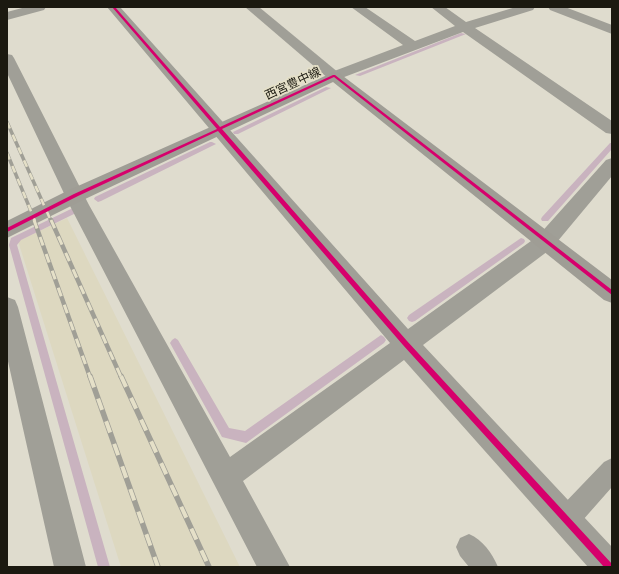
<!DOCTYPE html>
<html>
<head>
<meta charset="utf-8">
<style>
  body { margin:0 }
  #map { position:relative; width:619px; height:574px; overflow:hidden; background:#dfdcce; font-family:"Open Sans",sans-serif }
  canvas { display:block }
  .frame { position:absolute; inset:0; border:8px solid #1b1910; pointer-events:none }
</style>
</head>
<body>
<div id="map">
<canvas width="619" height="574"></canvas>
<div class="frame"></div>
</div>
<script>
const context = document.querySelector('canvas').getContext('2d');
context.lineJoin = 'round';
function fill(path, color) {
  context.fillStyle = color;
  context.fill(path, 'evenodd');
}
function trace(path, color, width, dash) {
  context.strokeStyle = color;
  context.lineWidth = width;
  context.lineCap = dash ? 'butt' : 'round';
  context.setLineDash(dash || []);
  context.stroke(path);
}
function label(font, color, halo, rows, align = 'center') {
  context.font = font + ' "Open Sans","Noto Sans JP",sans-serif';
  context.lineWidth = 3.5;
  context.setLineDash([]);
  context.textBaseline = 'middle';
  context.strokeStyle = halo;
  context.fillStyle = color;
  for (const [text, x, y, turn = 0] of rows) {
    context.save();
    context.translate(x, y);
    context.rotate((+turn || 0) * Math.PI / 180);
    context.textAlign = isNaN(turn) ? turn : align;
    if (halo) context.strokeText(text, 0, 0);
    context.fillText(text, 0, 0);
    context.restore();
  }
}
fill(new Path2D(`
  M 67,218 L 240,567 L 121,567 L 18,241 Z`), '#ddd8c0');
fill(new Path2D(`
  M 461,33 L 466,34 L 360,76 L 355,75 Z
  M 326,87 L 331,88 L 238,134 L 234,134 L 233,132 Z
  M 210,142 L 212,142 L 216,144 L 101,201 L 98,202 L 94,199 L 95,197 Z
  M 610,143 L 612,143 L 612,149 L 548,221 L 542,221 L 541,219 L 542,217 Z
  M 73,208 L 76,209 L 77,211 L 76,213 L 21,240 L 17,245 L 110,567 L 98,567 L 9,245 L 11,238 Z
  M 521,238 L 524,239 L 525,241 L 524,243 L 415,321 L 412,322 L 409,321 L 407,318 L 409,315 Z
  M 381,335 L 384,337 L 386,340 L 384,343 L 246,443 L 222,437 L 170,343 L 172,340 L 175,338 L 178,340 L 229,428 L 245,431 Z`), '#c9b3bf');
fill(new Path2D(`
  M 612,458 L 612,487 L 575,529 L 566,532 L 557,529 L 554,520 L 557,511 L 604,462 Z
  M 469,534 C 483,540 492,553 498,567 L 469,567 L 460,556 L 456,547 L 460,538 Z`), '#a09f97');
fill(new Path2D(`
  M 26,7 L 46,7 L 44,10 L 7,20 L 7,12 Z
  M 107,7 L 120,7 L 408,329 L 538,236 L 606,160 L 612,158 L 612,176 L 552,248 L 423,345 L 612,547 L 612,567 L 588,567 L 404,360 L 243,481 L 290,567 L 257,567 L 70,206 L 7,73 L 7,54 L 12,55 L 14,58 L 89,205 L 230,457 L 390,343 Z
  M 351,7 L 365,7 L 415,41 L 455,26 L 431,7 L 445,7 L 466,22 L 516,7 L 535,7 L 533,10 L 475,28 L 612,121 L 612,134 L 606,133 L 463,32 L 339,79 L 329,79 L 327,76 L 329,73 L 403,45 Z
  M 548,7 L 565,7 L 612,25 L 612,34 L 550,10 Z
  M 7,297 L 15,300 L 18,307 L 86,567 L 54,567 L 7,357 Z`), '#a09f97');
fill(new Path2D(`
  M 245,7 L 259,7 L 339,73 L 341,76 L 339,79 L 329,79 Z`), '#a09f97');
fill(new Path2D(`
  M 334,72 L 339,73 L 612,280 L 612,303 L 604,300 L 333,82 L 83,200 L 7,238 L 7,221 L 69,190 Z`), '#9f9d95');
const railFar2 = new Path2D(`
  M 7,122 L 51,221
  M 7,153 L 35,221`);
const railFar1 = new Path2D(`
  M 34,220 L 90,377
  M 51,220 L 121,377`);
const rail = new Path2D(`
  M 90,376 L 158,567
  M 121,376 L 209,567`);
trace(railFar2, '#a09f96', 3.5);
trace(railFar1, '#a09f96', 4.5);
trace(rail, '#a09f96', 5.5);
trace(railFar2, '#e5e0c8', 2.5, [7]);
trace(railFar1, '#e5e0c8', 3, [9]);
trace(rail, '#e5e0c8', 4, [12]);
fill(new Path2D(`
  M 112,7 L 115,7 L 220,127 L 333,75 L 335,75 L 612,290 L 612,295 L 334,77 L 222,129 L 407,341 L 612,564 L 612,567 L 604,567 L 403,345 L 218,131 L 78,196 L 7,232 L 7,228 L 74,194 L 217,129 Z`), '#d6006c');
label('12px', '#1b1910', '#e5e0c8', [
  ["西宮豊中線",293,84,-25]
]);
</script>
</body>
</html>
